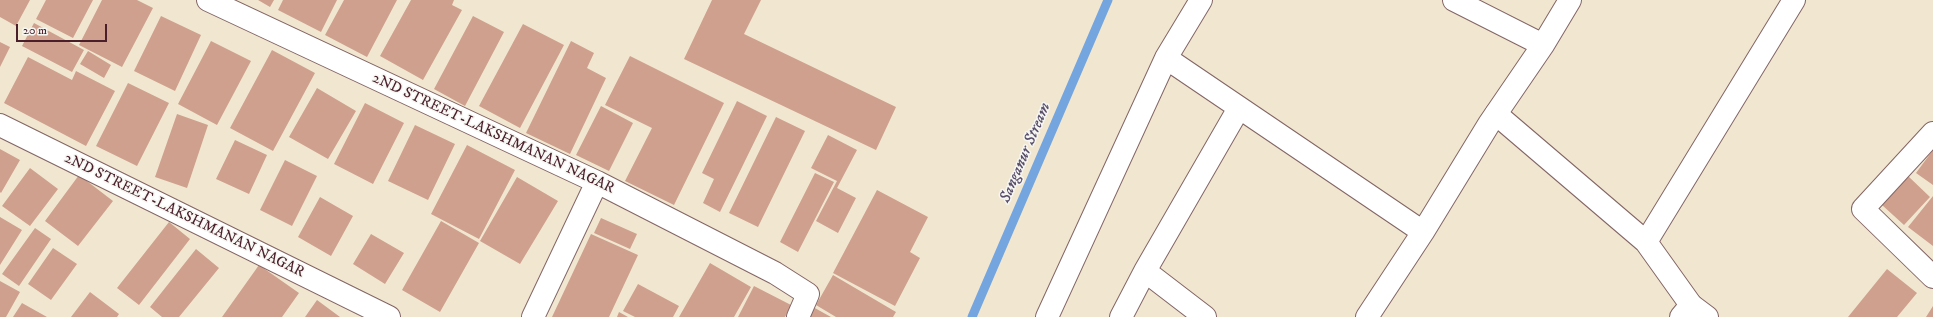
<!DOCTYPE html>
<html>
<head>
<meta charset="utf-8">
<style>
  body { margin:0 }
  #map { position:relative; width:1933px; height:317px; overflow:hidden; background:#f1e7d1; font-family:"IM FELL DW Pica",serif }
  canvas { display:block }
  .scale { position:absolute; left:16px; top:24px; width:91px; height:18px; box-sizing:border-box; border:2px solid #4a1f2b; border-top:0; padding-left:5px; font-size:12px; line-height:14px; white-space:nowrap; color:#4a1f2b; -webkit-text-stroke:3px #f6f6f2; paint-order:stroke }
</style>
</head>
<body>
<div id="map">
<canvas width="1933" height="317"></canvas>
<div class="scale">20 m</div>
</div>
<script>
const context = document.querySelector('canvas').getContext('2d');
context.lineJoin = 'round';
function trace(path, color, width, dash) {
  context.strokeStyle = color;
  context.lineWidth = width;
  context.lineCap = dash ? 'butt' : 'round';
  context.setLineDash(dash || []);
  context.stroke(path);
}
function fill(path, color) {
  context.fillStyle = color;
  context.fill(path, 'evenodd');
}
function label(font, color, halo, rows, align = 'center') {
  context.font = font + ' "IM FELL DW Pica",serif';
  context.lineWidth = 3;
  context.setLineDash([]);
  context.textBaseline = 'middle';
  context.strokeStyle = halo;
  context.fillStyle = color;
  for (const [text, x, y, turn = 0] of rows) {
    context.save();
    context.translate(x, y);
    context.rotate((+turn || 0) * Math.PI / 180);
    context.textAlign = isNaN(turn) ? turn : align;
    if (halo) context.strokeText(text, 0, 0);
    context.fillText(text, 0, 0);
    context.restore();
  }
}
trace(new Path2D(`
  M 972,317 L 1108,0`), '#75a5df', 9);
fill(new Path2D(`
  M 0,0 L 30,0 L 16,26 L 0,17 Z
  M 46,0 L 93,0 L 73,38 L 36,19 Z
  M 102,0 L 137,0 L 153,8 L 122,67 L 79,45 Z
  M 258,0 L 274,0 L 270,7 Z
  M 283,0 L 337,0 L 321,32 L 278,10 Z
  M 344,0 L 397,0 L 367,57 L 325,35 Z
  M 411,0 L 454,0 L 452,5 L 462,10 L 423,80 L 380,56 Z
  M 712,0 L 761,0 L 744,34 L 896,107 L 876,150 L 684,59 Z
  M 161,16 L 201,35 L 175,91 L 134,71 Z
  M 473,16 L 504,32 L 465,106 L 434,89 Z
  M 34,23 L 84,50 L 72,72 L 22,46 Z
  M 523,24 L 564,45 L 520,128 L 479,106 Z
  M 211,41 L 251,61 L 217,125 L 178,104 Z
  M 571,41 L 594,53 L 587,68 L 606,78 L 570,154 L 526,133 Z
  M 0,42 L 10,47 L 0,67 Z
  M 272,50 L 315,73 L 273,151 L 230,128 Z
  M 88,51 L 111,65 L 104,78 L 80,64 Z
  M 630,56 L 724,103 L 674,205 L 625,181 L 652,128 L 605,105 Z
  M 28,57 L 72,80 L 76,71 L 115,91 L 86,146 L 4,103 Z
  M 128,83 L 169,103 L 137,166 L 96,146 Z
  M 317,88 L 356,111 L 328,159 L 289,137 Z
  M 737,101 L 767,116 L 720,212 L 703,203 L 714,179 L 702,173 Z
  M 365,103 L 404,123 L 373,184 L 334,164 Z
  M 601,106 L 633,123 L 609,171 L 576,155 Z
  M 177,114 L 208,125 L 187,188 L 155,177 Z
  M 776,117 L 805,131 L 758,227 L 729,213 Z
  M 415,125 L 455,144 L 428,200 L 388,181 Z
  M 828,135 L 857,150 L 837,188 L 856,198 L 838,233 L 816,221 L 837,181 L 811,168 Z
  M 235,140 L 267,155 L 249,194 L 216,179 Z
  M 467,145 L 515,170 L 479,239 L 431,214 Z
  M 0,149 L 20,160 L 1,193 L 0,192 Z
  M 1933,150 L 1933,185 L 1916,173 Z
  M 285,160 L 317,176 L 292,226 L 260,210 Z
  M 30,168 L 58,189 L 30,226 L 2,206 Z
  M 815,173 L 834,182 L 798,252 L 780,242 Z
  M 79,175 L 113,201 L 78,246 L 45,221 Z
  M 1908,176 L 1930,197 L 1904,225 L 1882,205 Z
  M 517,177 L 558,201 L 520,264 L 480,241 Z
  M 877,190 L 928,217 L 910,252 L 920,258 L 895,306 L 833,273 Z
  M 1933,196 L 1933,246 L 1908,227 Z
  M 320,197 L 353,216 L 331,256 L 298,237 Z
  M 0,217 L 22,230 L 0,265 Z
  M 601,218 L 637,234 L 630,249 L 594,233 Z
  M 441,221 L 479,243 L 440,312 L 402,290 Z
  M 169,222 L 190,239 L 139,305 L 117,288 Z
  M 35,228 L 51,239 L 19,286 L 2,274 Z
  M 371,234 L 404,253 L 385,284 L 353,264 Z
  M 591,234 L 638,255 L 609,317 L 552,317 Z
  M 53,248 L 77,264 L 51,300 L 28,284 Z
  M 196,249 L 219,268 L 179,317 L 162,317 L 150,307 Z
  M 710,263 L 751,287 L 734,317 L 679,317 Z
  M 259,265 L 299,293 L 282,317 L 222,317 Z
  M 1887,269 L 1917,293 L 1897,317 L 1848,317 Z
  M 833,275 L 896,312 L 893,317 L 836,317 L 816,305 Z
  M 0,281 L 20,292 L 6,317 L 0,317 Z
  M 638,284 L 679,306 L 673,317 L 635,317 L 623,311 Z
  M 754,286 L 791,305 L 785,317 L 738,317 Z
  M 90,292 L 119,314 L 117,317 L 71,317 Z
  M 317,300 L 340,317 L 305,317 Z
  M 22,303 L 47,317 L 13,317 Z
  M 1933,306 L 1933,317 L 1926,317 Z
  M 813,307 L 831,317 L 808,317 Z
  M 619,312 L 628,317 L 617,317 Z`), '#cfa08d');
const street = new Path2D(`
  M 208,0 L 597,182 L 775,273 L 808,294 L 798,317
  M 1454,0 L 1543,45
  M 1166,58 L 1423,232 L 1489,124 L 1543,45 L 1570,0
  M 0,125 L 389,317
  M 1933,133 L 1863,209 L 1933,277
  M 1145,271 L 1205,317
  M 1691,305 L 1707,317
  M 533,317 L 597,182
  M 1047,317 L 1166,58 L 1201,0
  M 1121,317 L 1145,271 L 1239,108
  M 1367,317 L 1423,232`);
const secondary = new Path2D(`
  M 1496,114 L 1646,242 L 1691,305 L 1681,317
  M 1646,242 L 1794,0`);
trace(street, '#846565', 24);
trace(secondary, '#846565', 24);
trace(street, '#fff', 22);
trace(secondary, '#fff', 22);
label('15px', '#4a1f2b', '#f6f6f2', [
  ["2ND STREET-LAKSHMANAN NAGAR",493,134,25],
  ["2ND STREET-LAKSHMANAN NAGAR",184,216,26]
]);
label('italic 16px', '#594e6a', '#f6f6f2', [
  ["Sanganur Stream",1026,153,-67]
]);
</script>
</body>
</html>
